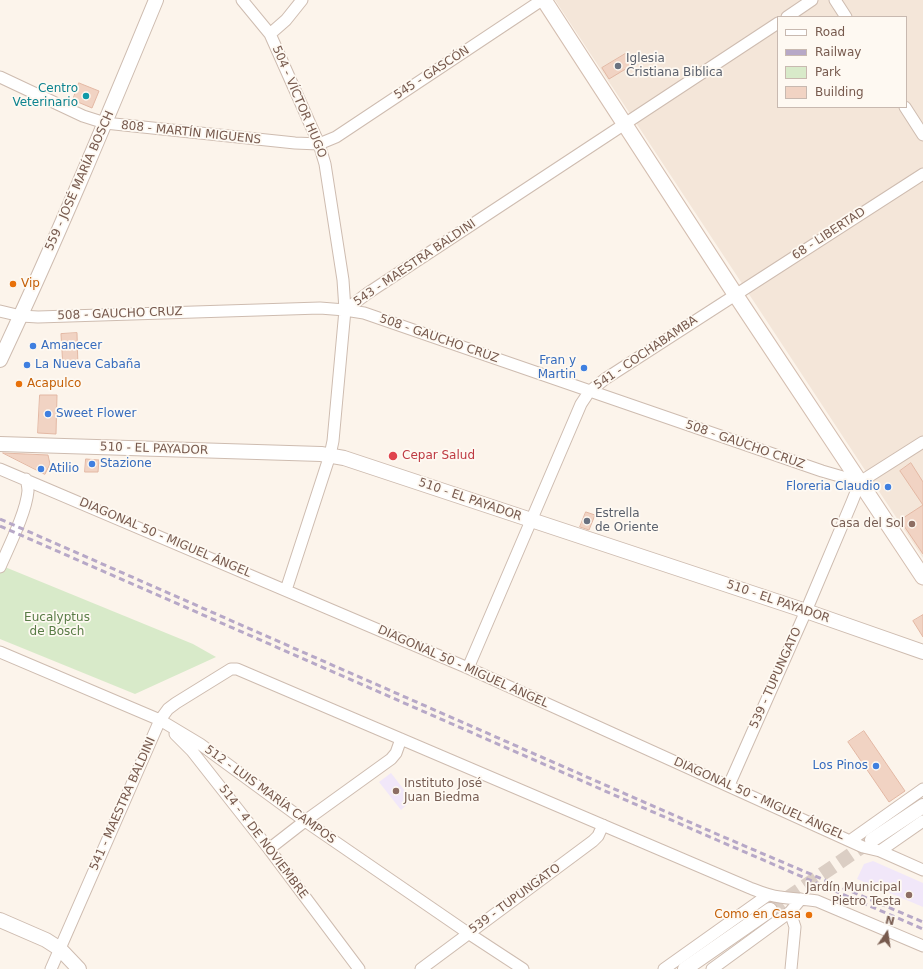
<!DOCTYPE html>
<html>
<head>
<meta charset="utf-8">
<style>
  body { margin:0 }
  #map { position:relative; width:923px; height:969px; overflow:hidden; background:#fcf4eb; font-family:"DejaVu Sans",sans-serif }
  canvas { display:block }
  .legend { position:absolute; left:777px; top:16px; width:130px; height:92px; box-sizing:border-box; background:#fef9f2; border:1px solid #c8b9b0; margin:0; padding:5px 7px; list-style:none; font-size:12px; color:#775a4e }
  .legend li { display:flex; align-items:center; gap:8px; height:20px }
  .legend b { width:20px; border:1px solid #c8b9b0 }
  .north { position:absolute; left:867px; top:913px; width:40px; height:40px; -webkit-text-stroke:3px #fef9f2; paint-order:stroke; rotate:13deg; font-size:11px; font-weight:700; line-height:16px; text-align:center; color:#775a4e }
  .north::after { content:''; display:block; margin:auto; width:14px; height:18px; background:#775a4e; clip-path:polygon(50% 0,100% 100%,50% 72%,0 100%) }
</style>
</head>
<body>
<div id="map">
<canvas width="923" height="969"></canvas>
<ul class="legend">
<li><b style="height:5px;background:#fff"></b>Road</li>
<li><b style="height:5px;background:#b7a8c7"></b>Railway</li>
<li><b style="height:11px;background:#d8eac9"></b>Park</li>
<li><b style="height:11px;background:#f1d3c3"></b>Building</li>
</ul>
<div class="north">N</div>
</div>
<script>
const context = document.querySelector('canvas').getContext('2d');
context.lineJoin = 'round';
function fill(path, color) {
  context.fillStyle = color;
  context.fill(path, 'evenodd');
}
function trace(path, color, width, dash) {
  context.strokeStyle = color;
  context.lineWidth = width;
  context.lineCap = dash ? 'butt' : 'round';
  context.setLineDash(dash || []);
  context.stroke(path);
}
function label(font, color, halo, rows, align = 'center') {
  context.font = font + ' "DejaVu Sans",sans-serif';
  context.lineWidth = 3.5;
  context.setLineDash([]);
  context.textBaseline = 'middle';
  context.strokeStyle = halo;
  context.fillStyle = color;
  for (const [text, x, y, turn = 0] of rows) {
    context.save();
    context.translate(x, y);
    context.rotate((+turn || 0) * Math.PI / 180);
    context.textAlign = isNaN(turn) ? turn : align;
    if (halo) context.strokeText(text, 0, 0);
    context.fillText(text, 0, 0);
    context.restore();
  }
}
fill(new Path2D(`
  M 555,0 L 923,0 L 923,558 ZM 778,17 L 906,17 L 906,107 L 778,107 Z`), '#f4e6d9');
fill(new Path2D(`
  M 391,773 L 412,800 L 401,810 L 379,782 Z
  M 873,861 L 923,883 L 923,907 L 857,879 L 864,864 Z`), '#f1e7f9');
fill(new Path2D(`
  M 0,565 L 193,644 L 216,657 L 135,694 L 0,639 Z`), '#d8eac9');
const building = new Path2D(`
  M 627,53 L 634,64 L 609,79 L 602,68 Z
  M 79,83 L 99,91 L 92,108 L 73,100 Z
  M 77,333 L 78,368 L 63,368 L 61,334 Z
  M 40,395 L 57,395 L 56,434 L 38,433 Z
  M 3,453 L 48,455 L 50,464 L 45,474 Z
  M 86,459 L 99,460 L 98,472 L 85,472 Z
  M 911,463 L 923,482 L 923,554 L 900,520 L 923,505 L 900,471 Z
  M 586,512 L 595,515 L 589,530 L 580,527 Z
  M 923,615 L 923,637 L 913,621 Z
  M 864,731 L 905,791 L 889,802 L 848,742 Z`);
fill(building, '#f1d3c3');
trace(building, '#e3b8a4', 1);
trace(new Path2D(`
  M 770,910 L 872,840`), '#dbcec4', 14, [14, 7]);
const minor = new Path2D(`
  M 242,0 L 270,34 L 319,144 L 325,164 L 343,280 L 345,310 L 333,441 L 330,455 L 286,590
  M 835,0 L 846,17
  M 787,17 L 812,0
  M 270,34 L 286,20 L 302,0
  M 0,77 L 83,116 L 105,123 L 295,143 L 319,144 L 336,137 L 542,0
  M 905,107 L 923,135
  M 345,310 L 368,293 L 778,23
  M 0,311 L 21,316 L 38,317 L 320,308 L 345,310 L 364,313 L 822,471 L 860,482
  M 0,469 L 468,668 L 863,847 L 880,851 L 923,870
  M 860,482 L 923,442
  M 0,567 C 9,546 26,513 28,491 C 28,487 27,483 26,479
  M 0,652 L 160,720 L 200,744 L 305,821 L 468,933 L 523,969
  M 468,668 L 581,404 L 589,392 L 605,379 L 923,174
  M 175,734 L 192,751 L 269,849 L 359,969
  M 729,785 L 806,611 L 852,502 L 860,482
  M 851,840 L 923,789
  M 269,849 L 305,821 L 391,759 L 396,753 L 401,739
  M 880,851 L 923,821
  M 790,912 L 795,927 L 791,969
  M 51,969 L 160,720 L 168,709 L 176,703 L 231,669 L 237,669 L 750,888 C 760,892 769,896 780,897 C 793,899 805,899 817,901 L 923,946
  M 421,969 L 593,841 L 598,836 L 603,825
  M 664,969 L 768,895
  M 712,969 L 790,912 L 801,899`);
const tertiary = new Path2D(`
  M 0,360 C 56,241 106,121 156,0
  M 0,444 L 321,454 L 344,458 L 806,611 L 923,652
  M 872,840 L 923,806
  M 0,920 L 46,940 L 60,949 L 79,969
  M 685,969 L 770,910`);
const secondary = new Path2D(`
  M 544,0 L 735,294 L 923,577`);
trace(minor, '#cebcb0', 13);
trace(tertiary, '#cebcb0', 16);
trace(secondary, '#d4beb0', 17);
trace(minor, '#fff', 11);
trace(tertiary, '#fff', 14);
trace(secondary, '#fff', 15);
trace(new Path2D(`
  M 0,519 L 719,835 L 923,922
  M 0,526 L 717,840 L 923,929`), '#b7a8c7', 3, [6, 4]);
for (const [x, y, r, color] of [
  [618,66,4,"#6b7280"],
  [86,96,4,"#0f9aa8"],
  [13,284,4,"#e8710a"],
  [33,346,4,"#3f7fe0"],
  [27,365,4,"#3f7fe0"],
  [584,368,4,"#3f7fe0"],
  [19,384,4,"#e8710a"],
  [48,414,4,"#3f7fe0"],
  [393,456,5,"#e0444e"],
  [92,464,4,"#3f7fe0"],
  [41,469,4,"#3f7fe0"],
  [888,487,4,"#3f7fe0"],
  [587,521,4,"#6b7280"],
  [912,524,4,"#8d6e63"],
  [876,766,4,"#3f7fe0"],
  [396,791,4,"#8d6e63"],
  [909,895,4,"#8d6e63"],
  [809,915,4,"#e8710a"]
]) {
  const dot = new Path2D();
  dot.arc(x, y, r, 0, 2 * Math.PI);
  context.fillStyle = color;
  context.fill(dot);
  trace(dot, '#fef9f2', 1.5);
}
label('12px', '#5b616d', '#fef9f2', [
  ["Iglesia",626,59],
  ["Cristiana Biblica",626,73],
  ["Estrella",595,514],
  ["de Oriente",595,528]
], 'left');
label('12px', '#775a4e', '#fef9f2', [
  ["545 - GASCÓN",432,73,-33],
  ["504 - VÍCTOR HUGO",299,102,67],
  ["808 - MARTÍN MIGUENS",191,133,6],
  ["559 - JOSÉ MARÍA BOSCH",80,181,-66],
  ["68 - LIBERTAD",829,234,-33],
  ["543 - MAESTRA BALDINI",415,263,-34],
  ["508 - GAUCHO CRUZ",120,314,-2],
  ["508 - GAUCHO CRUZ",439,339,19],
  ["541 - COCHABAMBA",646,353,-34],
  ["508 - GAUCHO CRUZ",745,445,19],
  ["510 - EL PAYADOR",154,449,2],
  ["510 - EL PAYADOR",470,500,19],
  ["DIAGONAL 50 - MIGUEL ÁNGEL",165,538,23],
  ["510 - EL PAYADOR",778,602,19],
  ["DIAGONAL 50 - MIGUEL ÁNGEL",463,667,24],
  ["539 - TUPUNGATO",776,678,-66],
  ["512 - LUIS MARÍA CAMPOS",270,795,36],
  ["DIAGONAL 50 - MIGUEL ÁNGEL",759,799,24],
  ["541 - MAESTRA BALDINI",123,804,-66],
  ["514 - 4 DE NOVIEMBRE",263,842,53],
  ["539 - TUPUNGATO",515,899,-36]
]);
label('12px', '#0d838f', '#fef9f2', [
  ["Centro",78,89],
  ["Veterinario",78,103]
], 'right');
label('12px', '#c56008', '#fef9f2', [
  ["Vip",21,284],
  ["Acapulco",27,384],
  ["Como en Casa",801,915,"right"]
], 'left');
label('12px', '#366cbe', '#fef9f2', [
  ["Amanecer",41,346],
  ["Fran y",576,361,"right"],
  ["Martin",576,375,"right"],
  ["La Nueva Cabaña",35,365],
  ["Sweet Flower",56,414],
  ["Stazione",100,464],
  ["Atilio",49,469],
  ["Floreria Claudio",880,487,"right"],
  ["Los Pinos",868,766,"right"]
], 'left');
label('12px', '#be3a42', '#fef9f2', [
  ["Cepar Salud",402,456]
], 'left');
label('12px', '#785e54', '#fef9f2', [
  ["Casa del Sol",904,524],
  ["Instituto José",404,784,"left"],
  ["Juan Biedma",404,798,"left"],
  ["Jardín Municipal",901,888],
  ["Pietro Testa",901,902]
], 'right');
label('12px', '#597c46', '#fef9f2', [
  ["Eucalyptus",57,618],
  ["de Bosch",57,632]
]);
</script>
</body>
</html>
